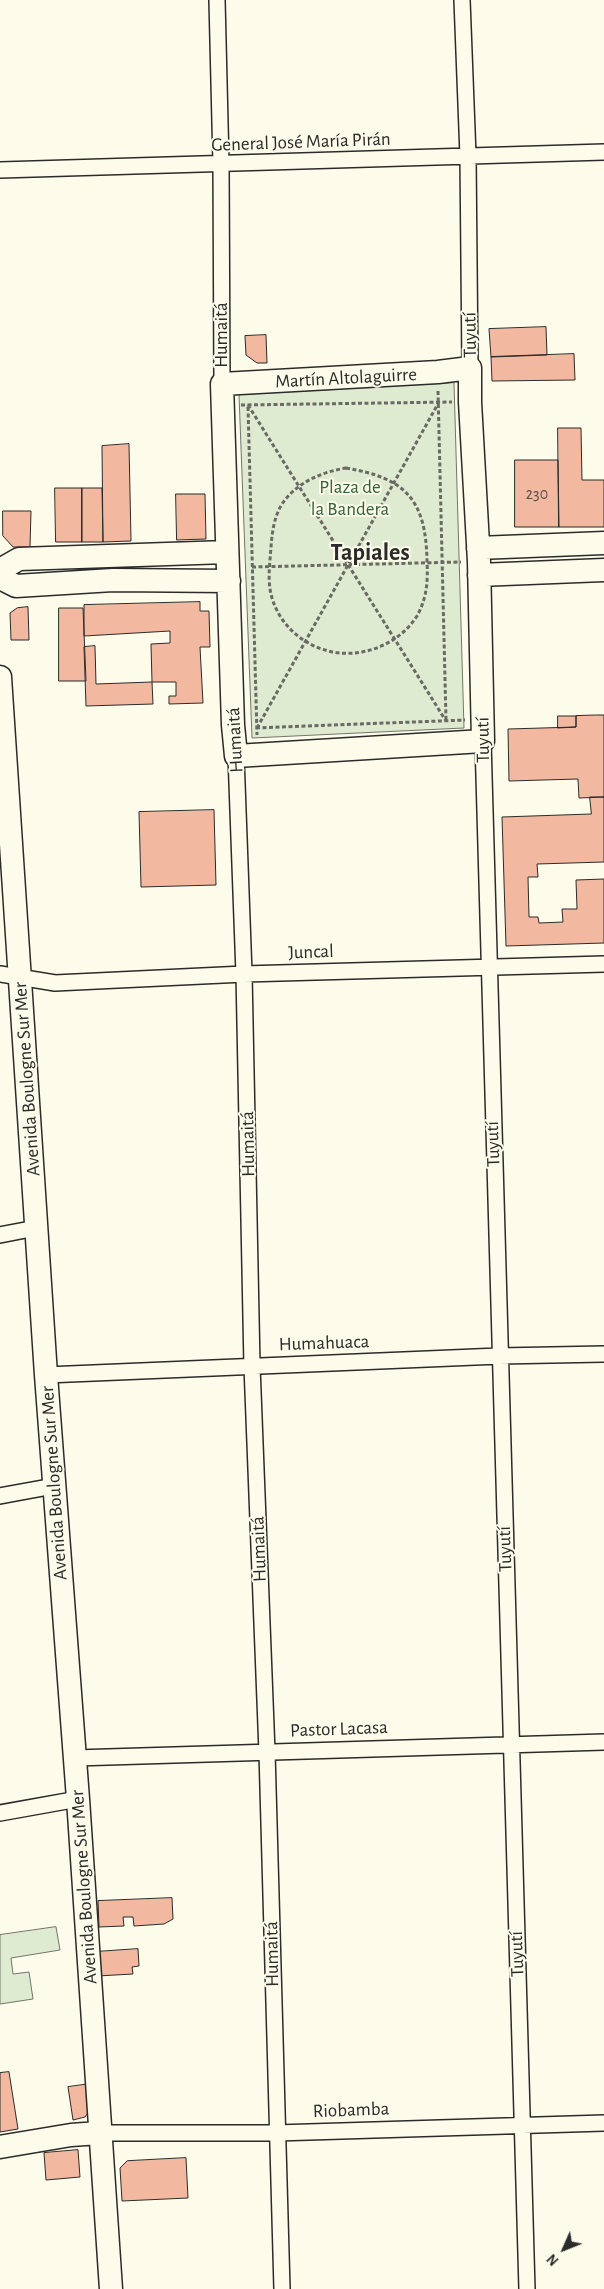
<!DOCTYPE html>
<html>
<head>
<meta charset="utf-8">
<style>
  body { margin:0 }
  #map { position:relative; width:604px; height:2289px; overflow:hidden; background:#fdfbea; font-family:"Alegreya Sans",sans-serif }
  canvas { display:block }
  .north { position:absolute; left:539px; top:2224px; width:50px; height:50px; -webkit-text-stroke:4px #fdfbea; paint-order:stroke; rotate:226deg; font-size:14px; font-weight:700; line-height:20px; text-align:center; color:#2b2b2b }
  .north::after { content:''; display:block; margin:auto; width:18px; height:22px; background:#2b2b2b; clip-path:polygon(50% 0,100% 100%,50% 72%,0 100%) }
</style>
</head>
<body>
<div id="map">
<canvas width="604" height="2289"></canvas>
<div class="north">N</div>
</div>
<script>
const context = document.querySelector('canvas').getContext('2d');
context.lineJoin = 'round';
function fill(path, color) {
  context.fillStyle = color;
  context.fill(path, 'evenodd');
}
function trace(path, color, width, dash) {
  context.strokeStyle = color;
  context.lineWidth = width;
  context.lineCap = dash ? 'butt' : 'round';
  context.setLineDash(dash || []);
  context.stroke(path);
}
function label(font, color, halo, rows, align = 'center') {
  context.font = font + ' "Alegreya Sans",sans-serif';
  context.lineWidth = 4;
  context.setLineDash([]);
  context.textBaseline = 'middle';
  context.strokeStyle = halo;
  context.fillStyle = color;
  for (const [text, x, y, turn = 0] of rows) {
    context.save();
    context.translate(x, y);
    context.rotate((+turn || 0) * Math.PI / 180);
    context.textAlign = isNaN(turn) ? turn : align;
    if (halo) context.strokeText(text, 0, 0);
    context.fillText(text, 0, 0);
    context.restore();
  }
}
const green = new Path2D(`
  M 454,383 L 464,728 L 252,738 L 239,395 Z
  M 56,1927 L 60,1950 L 11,1958 L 13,1974 L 29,1972 L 33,1999 L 0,2004 L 0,1935 Z`);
fill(green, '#deebd1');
trace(green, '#74746e', 1);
const building = new Path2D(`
  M 546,327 L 547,355 L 491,357 L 489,329 Z
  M 266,335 L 267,363 L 257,363 L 246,355 L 245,336 Z
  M 574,354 L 575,380 L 492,381 L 491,357 Z
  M 558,428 L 581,428 L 582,480 L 604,480 L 604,527 L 559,527 Z
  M 129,444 L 131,541 L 103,542 L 102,446 Z
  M 515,460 L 558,460 L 559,527 L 515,527 Z
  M 55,488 L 82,488 L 82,542 L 56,542 Z
  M 82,488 L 102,488 L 103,542 L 82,542 Z
  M 176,494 L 205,494 L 206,539 L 177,540 Z
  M 3,511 L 31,511 L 30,547 L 13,547 L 3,536 Z
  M 200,602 L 200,611 L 209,611 L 210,647 L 200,647 L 203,703 L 169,704 L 169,696 L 176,696 L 176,682 L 152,682 L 151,644 L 170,643 L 170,631 L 84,636 L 84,605 Z
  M 28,607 L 29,640 L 11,640 L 10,613 L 17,608 Z
  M 59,608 L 83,608 L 86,681 L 59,681 Z
  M 95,646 L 96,684 L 152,682 L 153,704 L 86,706 L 84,647 Z
  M 596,715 L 604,715 L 604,797 L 579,798 L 578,779 L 509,781 L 508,729 L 576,727 L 576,716 Z
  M 558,716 L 576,716 L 576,727 L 558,728 Z
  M 590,797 L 604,797 L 604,862 L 537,864 L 538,877 L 528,877 L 529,917 L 538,917 L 539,923 L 563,922 L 562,909 L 577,909 L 576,880 L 604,879 L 604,943 L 506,946 L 502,817 L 591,814 Z
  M 214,810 L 216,885 L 141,887 L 139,812 Z
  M 172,1898 L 173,1919 L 164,1924 L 134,1926 L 133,1917 L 123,1917 L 124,1926 L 99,1927 L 98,1901 Z
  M 138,1949 L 139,1966 L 132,1967 L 133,1974 L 97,1976 L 95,1952 Z
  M 9,2072 L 18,2129 L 0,2132 L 0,2073 Z
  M 90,2084 L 92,2107 L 85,2117 L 73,2120 L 68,2087 Z
  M 78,2150 L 80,2177 L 46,2180 L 44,2153 Z
  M 186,2158 L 188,2198 L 122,2201 L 120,2168 L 127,2161 Z`);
fill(building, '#f2b8a0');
trace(building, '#2b2b2b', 1);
const street = new Path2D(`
  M 217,0 L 221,164 L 222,384
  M 462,0 L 468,156 L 470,368
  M 0,170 L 604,152
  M 483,741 L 527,2289
  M 236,756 L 244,974 L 252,1366 L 267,1752 L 282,2289
  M 0,974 L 55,983 L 244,974 L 604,964
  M 0,1235 L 36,1228
  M 46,1375 L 499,1356 L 604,1354
  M 0,1496 L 54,1486
  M 75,1758 L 604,1742
  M 0,1813 L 78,1799
  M 99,2133 L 276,2133 L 604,2123`);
const secondary = new Path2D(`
  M 470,368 L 470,402 L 479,562 L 483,741 L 236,756 L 233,725 L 222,384 L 438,372 Z
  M 478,548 L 604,543
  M 0,570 L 19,559 L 227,552
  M 479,575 L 604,570
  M 0,578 L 16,586 L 113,580 L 229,581
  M 0,677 L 46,1375 L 78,1799 L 111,2289
  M 0,2147 L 71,2135 L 99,2133`);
trace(street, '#2b2b2b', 18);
trace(secondary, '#2b2b2b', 25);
trace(new Path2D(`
  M 438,391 L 446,720
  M 241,405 L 452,402
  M 248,405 L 446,721
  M 248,407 L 257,735
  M 346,468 C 406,478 426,500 427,561 C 428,581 427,598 417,616 C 405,635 384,648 362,652 C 320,660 277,632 270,589 C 268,575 270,561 271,547 C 272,533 274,517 282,504 C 297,482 322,472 346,468 Z
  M 252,567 L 461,562
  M 256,728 L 465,720
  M 257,728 L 439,402`), '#6a6964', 3, [4, 2.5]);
trace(street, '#fdfbea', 15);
trace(secondary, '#fdfbea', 22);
label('16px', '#5d4e48', null, [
  ["230",537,494]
]);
label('19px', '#2b2b2b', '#fdfbea', [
  ["General José María Pirán",301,142,-2],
  ["Humaitá",221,335,-90],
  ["Tuyutí",470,335,-91],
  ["Martín Altolaguirre",346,378,-3],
  ["Humaitá",235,740,-93],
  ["Tuyutí",483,740,-91],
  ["Juncal",311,952,-2],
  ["Avenida Boulogne Sur Mer",27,1079,-94],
  ["Humaitá",248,1144,-91],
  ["Tuyutí",493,1144,-92],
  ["Humahuaca",324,1343,-2],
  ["Avenida Boulogne Sur Mer",54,1483,-94],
  ["Humaitá",259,1549,-92],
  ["Tuyutí",505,1549,-92],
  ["Pastor Lacasa",339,1729,-2],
  ["Avenida Boulogne Sur Mer",84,1887,-94],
  ["Humaitá",272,1954,-91],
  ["Tuyutí",517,1954,-92],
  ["Riobamba",351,2110,-2]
]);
label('19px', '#34623c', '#fdfbea', [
  ["Plaza de",350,487],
  ["la Bandera",350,509]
]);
label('bold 24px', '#2b2b2b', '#fdfbea', [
  ["Tapiales",370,553]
]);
</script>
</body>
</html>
